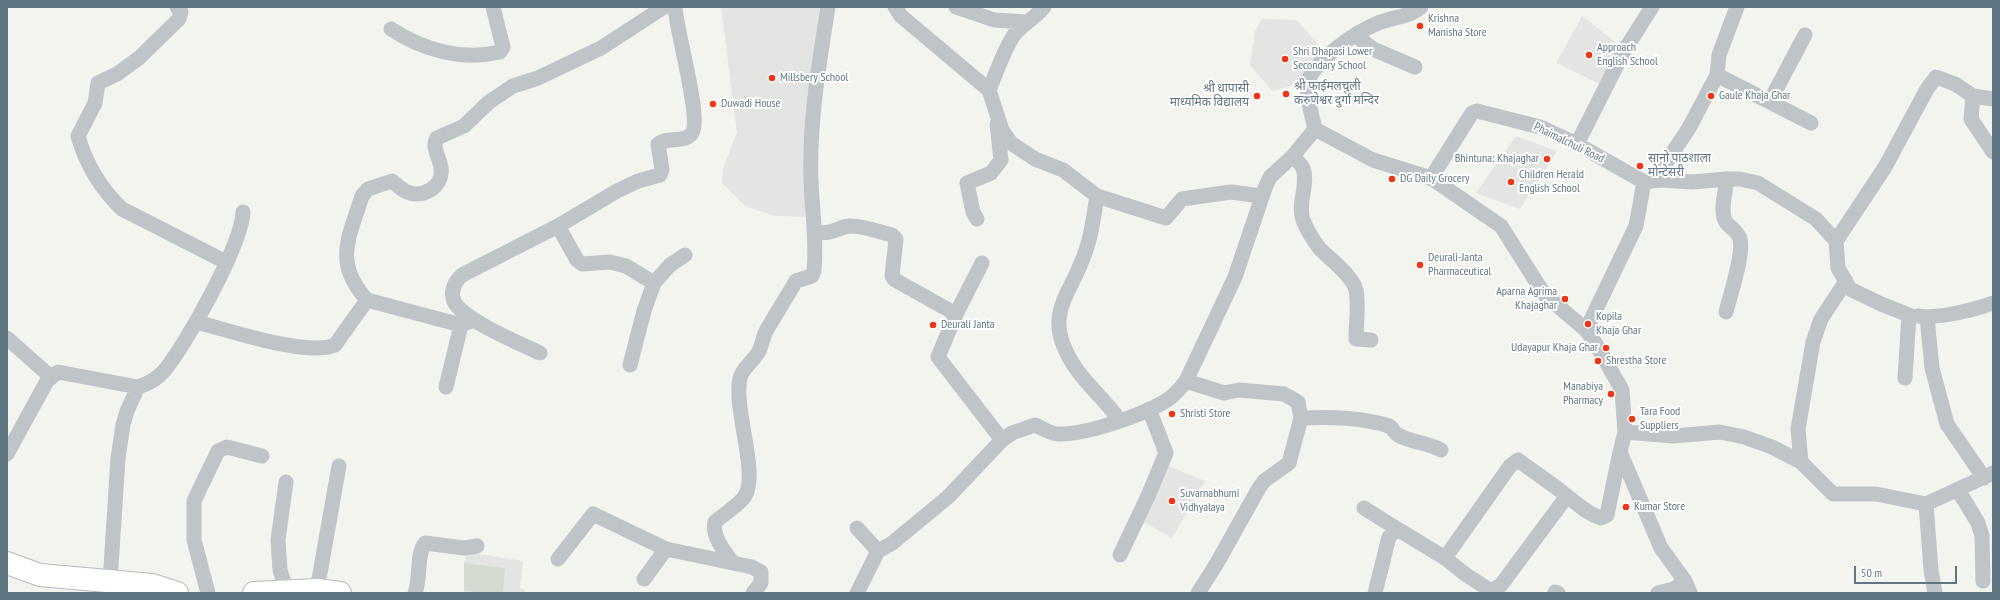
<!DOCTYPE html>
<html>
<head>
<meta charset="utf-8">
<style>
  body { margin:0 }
  #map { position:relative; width:2000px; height:600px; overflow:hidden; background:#f4f4ef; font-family:"PT Sans Narrow",sans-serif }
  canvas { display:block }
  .frame { position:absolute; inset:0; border:8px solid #617683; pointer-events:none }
  .scale { position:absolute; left:1854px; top:566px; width:103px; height:18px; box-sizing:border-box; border:2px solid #617683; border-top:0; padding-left:5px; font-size:12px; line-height:14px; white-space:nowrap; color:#617683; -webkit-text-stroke:3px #fff; paint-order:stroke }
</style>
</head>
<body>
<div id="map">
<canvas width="2000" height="600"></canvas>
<div class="frame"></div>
<div class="scale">50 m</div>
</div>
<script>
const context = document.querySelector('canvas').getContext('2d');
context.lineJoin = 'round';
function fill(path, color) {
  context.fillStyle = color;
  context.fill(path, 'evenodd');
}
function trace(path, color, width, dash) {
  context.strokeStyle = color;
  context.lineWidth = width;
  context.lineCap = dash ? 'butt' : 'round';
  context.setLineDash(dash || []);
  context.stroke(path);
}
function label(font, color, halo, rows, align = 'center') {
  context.font = font + ' "PT Sans Narrow","Noto Sans Devanagari",sans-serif';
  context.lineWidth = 4;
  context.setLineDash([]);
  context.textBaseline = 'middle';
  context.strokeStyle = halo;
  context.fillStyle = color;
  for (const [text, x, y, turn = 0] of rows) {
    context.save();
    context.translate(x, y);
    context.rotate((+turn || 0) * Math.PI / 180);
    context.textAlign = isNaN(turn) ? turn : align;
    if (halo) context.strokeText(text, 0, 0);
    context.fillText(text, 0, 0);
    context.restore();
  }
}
fill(new Path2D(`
  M 721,7 L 821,7 L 807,217 L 775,216 L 745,206 L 722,183 L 723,168 L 737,133 Z
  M 1582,16 L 1622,47 L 1604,86 L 1556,63 Z
  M 1262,19 L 1297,20 L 1326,54 L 1291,86 L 1272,91 L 1250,65 L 1255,31 Z
  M 1516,136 L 1557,151 L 1520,209 L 1476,193 Z
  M 1166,465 L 1205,481 L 1172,538 L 1142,521 Z
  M 467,552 L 523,561 L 520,588 L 524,589 L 525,593 L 464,593 L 464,563 Z`), '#e4e5e3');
fill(new Path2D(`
  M 464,563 L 505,568 L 503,593 L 482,593 L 464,590 Z`), '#d5dbd0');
const secondary = new Path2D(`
  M 7,563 L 40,575 L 152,585 L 177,593
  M 254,593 L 317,590 L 340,593`);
trace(secondary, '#b3b9bd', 24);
trace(new Path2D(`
  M 177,7 L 181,12 L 179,19 L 139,58 L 117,74 L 98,83 L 95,103 L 78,136 C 86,164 101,189 122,209 L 226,262
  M 895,7 L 901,16 L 989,90
  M 956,7 L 994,20 L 1026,22
  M 1044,7 C 1035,18 1023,24 1014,35 C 1004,49 996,74 989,90 L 1002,130 L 1011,143 L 1035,159 L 1063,170 L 1097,196 L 1166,218 L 1182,199 L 1231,192 L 1261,196
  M 1421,7 C 1409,18 1390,17 1376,24 C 1356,32 1312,62 1308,83 C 1306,98 1312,115 1315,129 L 1373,160 L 1431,178 L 1501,226 L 1544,294 L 1586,330 L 1596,344 L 1622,390 L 1625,432 L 1620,452 L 1661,548 L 1685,581 L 1690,593
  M 391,29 C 423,50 462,61 500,52 L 503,47 L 493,7
  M 1356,36 L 1373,49 L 1415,67
  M 1717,75 L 1811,123
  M 1993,99 L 1973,96 L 1971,119 L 1993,152
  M 1770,101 L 1805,35
  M 1577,144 L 1624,51 L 1652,7
  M 1293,156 C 1296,160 1301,164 1303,168 C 1309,184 1297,203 1303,220 C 1307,230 1313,240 1320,249 C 1330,259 1353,276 1356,290 C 1359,306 1356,323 1356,339 L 1371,340
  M 1431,178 L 1472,113 L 1477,111 L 1540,127 L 1577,144 L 1644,182
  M 1660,180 L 1661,170 L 1689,128 L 1717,75 L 1719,55 L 1737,7
  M 1097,196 C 1094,214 1092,233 1086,250 C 1071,297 1041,313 1073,364 C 1086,385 1106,400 1120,421
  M 977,219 L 973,212 L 967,183 L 991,173 L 1001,160 L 997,124
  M 558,226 L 577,260 L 582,264 L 610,262 L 626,266 L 654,283 L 644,311 L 630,365
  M 815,231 C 829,236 836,228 849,226 C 862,225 879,232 892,235 L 896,239 L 892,276 L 895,280 L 956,314
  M 1836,241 L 1885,167 L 1927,89 L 1936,77 L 1955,84 L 1973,96
  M 982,263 L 956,314 L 938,357 L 1002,440
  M 654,283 L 670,265 L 685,255
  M 367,300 L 461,325 L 474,320
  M 1726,312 C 1730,295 1744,255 1740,239 C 1738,231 1730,228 1726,222 C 1719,212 1726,190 1727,179
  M 1918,316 C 1937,319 1974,310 1993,303
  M 1927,317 L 1932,368 L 1947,424 L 1984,478
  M 196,322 C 229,330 305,357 335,345 L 367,300 C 333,262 349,238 362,196 L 368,189 L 392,181 C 396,184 400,188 405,191 C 421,200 444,187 441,168 C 440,158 431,147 437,138 L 464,126 L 489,102 L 513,86 L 538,78 L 601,48 L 664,7
  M 1586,330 L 1636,226 L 1644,182 L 1660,180 L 1692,182 L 1727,179 L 1740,179 L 1758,183 L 1816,219 L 1836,241 L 1838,268 L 1850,289 L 1881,304 L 1909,315 L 1905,378
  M 7,338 L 51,377
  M 540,353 C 517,342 475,325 458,307 C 448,297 453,283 462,275 L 558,226 L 617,191 L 638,181 L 660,175 L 662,170 L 658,144 C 666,137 686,143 692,133 C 702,119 676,30 675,7
  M 1186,381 L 1224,393 L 1239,390 L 1284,394 L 1298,402 L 1301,418 L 1289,463 L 1264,481 L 1259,488 L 1217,563 L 1198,593
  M 138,387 C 148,384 157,379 164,371 C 186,345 242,244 243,212
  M 446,387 L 461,325
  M 1301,418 C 1331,417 1361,417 1389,426 C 1393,428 1394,433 1398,435 C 1410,442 1428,443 1441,450
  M 1625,432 L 1673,436 L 1720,432 L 1744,437 L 1772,447 L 1801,462 L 1833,494 L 1876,494 L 1926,504 L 1993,473
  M 7,454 L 47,381 L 58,372 L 138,387 L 127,411 L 123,425 L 118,458 L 110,582
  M 1801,462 L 1798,429 L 1813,342 L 1821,319 L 1846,281
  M 286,482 L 278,540 L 280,570 L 287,591
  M 1958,490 L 1978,523 L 1982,536 L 1983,581
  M 1567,496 L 1501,585 L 1491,591 L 1465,574 L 1445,558 L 1510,466 L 1518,460 C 1534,472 1551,483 1567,496 C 1578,504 1587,514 1601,518 L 1607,515 L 1620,452
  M 1926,504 L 1931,570 L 1935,593
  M 1364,508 L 1399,530
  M 857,528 L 878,551
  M 1120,555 L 1148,496 L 1166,453 L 1149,409
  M 558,559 L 593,514 L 666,549
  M 644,579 L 666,549 L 733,563
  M 317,590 L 339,466
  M 1555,592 L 1558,593
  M 208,593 L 194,540 L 194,501 L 218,451 L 227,447 L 262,456
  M 415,593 C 421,578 416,555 425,543 L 464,548 L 477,546
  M 753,593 L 761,583 L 761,572 L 752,567 L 733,563 C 724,551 712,537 715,522 C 723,515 740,504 745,496 C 759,473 733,408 740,378 C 743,367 754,361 759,351 C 762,345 763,337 766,331 C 776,314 786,298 796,281 L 812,276 L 814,271 C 817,240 812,211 811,180 C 809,121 819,64 828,7
  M 857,593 L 878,551 L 891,544 L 948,497 L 1002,440 L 1012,433 L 1035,425 C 1042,428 1051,434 1058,434 C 1085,435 1140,416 1164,402 C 1173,397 1180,389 1186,381 L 1235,277 L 1265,188 L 1270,177 L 1293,156 L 1315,129
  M 1375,593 L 1389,537 L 1393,533 L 1399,530 L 1445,558
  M 1658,593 L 1674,589 L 1685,581`), '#bec4c7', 15);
trace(secondary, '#fff', 22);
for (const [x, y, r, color] of [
  [1420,26,4,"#ef3514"],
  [1589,55,4,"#ef3514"],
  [1285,59,4,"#ef3514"],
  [772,78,4,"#ef3514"],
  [1286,94,4,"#ef3514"],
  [1257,96,4,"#ef3514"],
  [1711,96,4,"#ef3514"],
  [713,104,4,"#ef3514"],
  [1547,159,4,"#ef3514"],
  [1640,166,4,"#ef3514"],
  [1392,179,4,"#ef3514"],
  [1511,182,4,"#ef3514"],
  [1420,265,4,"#ef3514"],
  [1565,299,4,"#ef3514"],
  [1588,324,4,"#ef3514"],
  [933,325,4,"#ef3514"],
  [1606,348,4,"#ef3514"],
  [1598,361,4,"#ef3514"],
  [1611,394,4,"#ef3514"],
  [1172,414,4,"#ef3514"],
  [1632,419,4,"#ef3514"],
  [1172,501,4,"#ef3514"],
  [1626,507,4,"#ef3514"]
]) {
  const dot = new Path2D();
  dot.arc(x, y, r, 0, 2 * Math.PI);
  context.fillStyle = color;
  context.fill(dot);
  trace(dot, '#fff', 1.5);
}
label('12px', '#617683', '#fff', [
  ["Krishna",1428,19],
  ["Manisha Store",1428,33],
  ["Approach",1597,48],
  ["English School",1597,62],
  ["Shri Dhapasi Lower",1293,52],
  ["Secondary School",1293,66],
  ["Millsbery School",780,78],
  ["श्री फाईमलचुली",1294,87],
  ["करुणेश्वर दुर्गा मन्दिर",1294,101],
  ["श्री धापासी",1249,89,"right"],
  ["माध्यमिक विद्यालय",1249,103,"right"],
  ["Gaule Khaja Ghar",1719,96],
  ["Duwadi House",721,104],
  ["Bhintuna: Khajaghar",1539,159,"right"],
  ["सानो पाठशाला",1648,159],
  ["मोन्टेसरी",1648,173],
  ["Children Herald",1519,175],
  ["English School",1519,189],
  ["DG Daily Grocery",1400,179],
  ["Deurali-Janta",1428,258],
  ["Pharmaceutical",1428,272],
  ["Aparna Agrima",1557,292,"right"],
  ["Khajaghar",1557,306,"right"],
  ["Kopila",1596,317],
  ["Khaja Ghar",1596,331],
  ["Deurali Janta",941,325],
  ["Udayapur Khaja Ghar",1598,348,"right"],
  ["Shrestha Store",1606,361],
  ["Manabiya",1603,387,"right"],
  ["Pharmacy",1603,401,"right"],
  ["Tara Food",1640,412],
  ["Suppliers",1640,426],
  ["Shristi Store",1180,414],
  ["Suvarnabhumi",1180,494],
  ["Vidhyalaya",1180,508],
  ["Kumar Store",1634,507]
], 'left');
label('12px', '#617683', '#fff', [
  ["Phaimalchuli Road",1569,143,26]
]);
</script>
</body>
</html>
